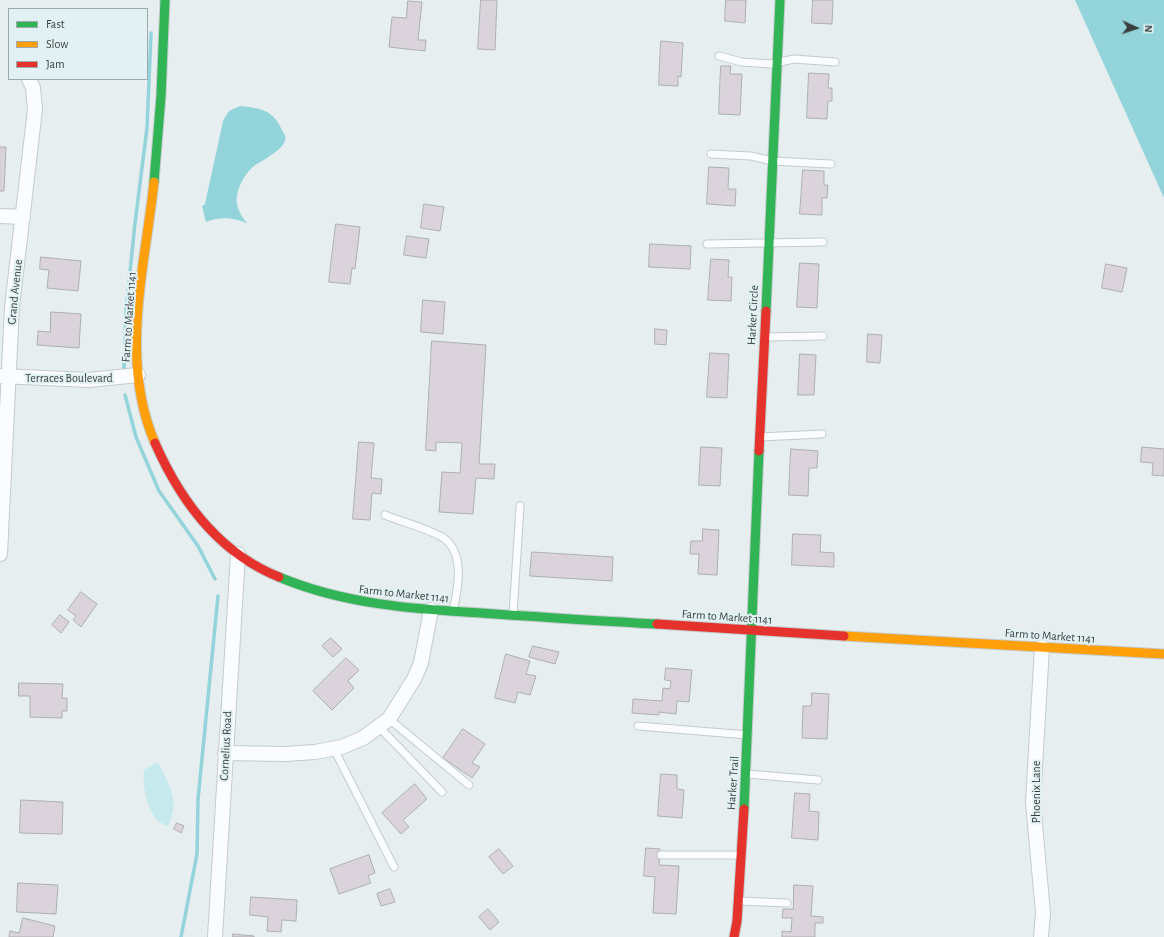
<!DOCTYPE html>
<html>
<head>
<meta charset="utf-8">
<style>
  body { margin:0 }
  #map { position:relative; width:1164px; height:937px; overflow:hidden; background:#e6eeef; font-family:"Alegreya Sans",sans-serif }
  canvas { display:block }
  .legend { position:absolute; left:8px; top:8px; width:140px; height:72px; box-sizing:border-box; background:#e2f1f3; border:1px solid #9ea9ab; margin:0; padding:5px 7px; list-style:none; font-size:12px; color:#383e3e }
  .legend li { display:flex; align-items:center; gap:8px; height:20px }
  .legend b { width:20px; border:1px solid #9ea9ab }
  .north { position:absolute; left:1116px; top:8px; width:40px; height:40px; -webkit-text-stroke:3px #e2f1f3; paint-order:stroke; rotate:93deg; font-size:11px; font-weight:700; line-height:16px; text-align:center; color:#383e3e }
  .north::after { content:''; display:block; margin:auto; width:14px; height:18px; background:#383e3e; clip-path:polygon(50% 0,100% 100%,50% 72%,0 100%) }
</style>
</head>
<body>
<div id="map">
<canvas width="1164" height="937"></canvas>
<ul class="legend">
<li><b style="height:5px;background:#30b455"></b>Fast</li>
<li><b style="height:5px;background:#ff9f0a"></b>Slow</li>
<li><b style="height:5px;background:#e5322d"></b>Jam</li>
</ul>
<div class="north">N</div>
</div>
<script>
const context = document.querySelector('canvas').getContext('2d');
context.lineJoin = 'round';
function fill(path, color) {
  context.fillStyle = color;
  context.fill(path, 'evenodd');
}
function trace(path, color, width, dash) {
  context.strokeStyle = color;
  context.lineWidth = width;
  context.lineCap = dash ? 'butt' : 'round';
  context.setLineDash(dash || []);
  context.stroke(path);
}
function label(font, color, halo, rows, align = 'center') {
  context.font = font + ' "Alegreya Sans",sans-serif';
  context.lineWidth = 4;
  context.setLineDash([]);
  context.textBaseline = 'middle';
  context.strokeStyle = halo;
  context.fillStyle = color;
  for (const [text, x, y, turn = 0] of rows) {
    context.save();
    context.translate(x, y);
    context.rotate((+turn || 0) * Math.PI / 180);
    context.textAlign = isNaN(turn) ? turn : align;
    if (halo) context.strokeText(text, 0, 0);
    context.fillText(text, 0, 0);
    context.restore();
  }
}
fill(new Path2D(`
  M 158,762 C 169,786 181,800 168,826 C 164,824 160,823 157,820 C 147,809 142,784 144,770 Z`), '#c5e9ed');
fill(new Path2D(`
  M 1075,0 L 1164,0 L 1164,198 Z
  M 240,106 C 261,108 273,110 282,130 C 286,136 287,140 282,146 C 275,154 263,160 254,166 C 244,174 235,191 237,204 C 238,211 243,218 247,223 C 233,218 221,216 206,222 L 202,206 L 205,204 L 223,121 L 229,111 Z`), '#93d4db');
trace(new Path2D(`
  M 124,369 L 126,312 L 135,223 L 147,128 L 151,33
  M 125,395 L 136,437 L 159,491 L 198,546 L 215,579
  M 181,937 L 197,854 L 198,799 L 218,596`), '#93d4db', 3.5);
const building = new Path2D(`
  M 481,0 L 497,0 L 495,50 L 478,49 Z
  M 726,0 L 746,0 L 745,23 L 725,21 Z
  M 813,0 L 833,0 L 832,24 L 812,23 Z
  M 408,1 L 422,2 L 418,40 L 426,40 L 425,51 L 389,47 L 392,17 L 406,18 Z
  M 661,41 L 683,43 L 681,77 L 678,76 L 678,86 L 659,85 Z
  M 721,66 L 731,66 L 730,74 L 742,74 L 740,115 L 719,114 Z
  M 809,73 L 829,74 L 828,88 L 832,88 L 832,101 L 828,101 L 827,119 L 807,118 Z
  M 0,147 L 6,147 L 4,191 L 0,191 Z
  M 709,167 L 729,168 L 728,189 L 736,189 L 735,206 L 707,204 Z
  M 803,170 L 824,171 L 824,185 L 828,185 L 827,198 L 822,198 L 822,215 L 800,214 Z
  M 424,204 L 444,207 L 440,231 L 421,228 Z
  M 336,224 L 360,227 L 355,269 L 352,268 L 350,284 L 329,282 Z
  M 407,236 L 429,239 L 426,258 L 404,255 Z
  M 650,244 L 691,246 L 690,269 L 649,267 Z
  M 41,257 L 81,261 L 78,291 L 47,288 L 49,270 L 40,269 Z
  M 711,259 L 729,260 L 728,277 L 732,277 L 731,301 L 708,300 Z
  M 800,263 L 819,264 L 817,308 L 797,307 Z
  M 1106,264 L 1127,268 L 1122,292 L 1102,288 Z
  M 423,300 L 445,302 L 443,334 L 421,332 Z
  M 51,312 L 81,314 L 79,348 L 37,345 L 38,331 L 50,332 Z
  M 655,329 L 667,330 L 666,345 L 655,344 Z
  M 868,334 L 882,335 L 880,363 L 867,362 Z
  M 432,341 L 486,345 L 479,464 L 495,464 L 494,479 L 476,478 L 473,514 L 439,512 L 442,472 L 460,473 L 462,443 L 436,442 L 436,451 L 426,450 Z
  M 710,353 L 729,354 L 727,398 L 707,397 Z
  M 800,354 L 816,355 L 814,395 L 798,395 Z
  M 359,442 L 374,443 L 371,478 L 382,479 L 381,494 L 372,493 L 370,520 L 353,519 Z
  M 701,447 L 722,448 L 720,486 L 699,485 Z
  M 1142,447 L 1164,449 L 1164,476 L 1152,475 L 1153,463 L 1141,462 Z
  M 791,449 L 818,451 L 817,468 L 809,468 L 808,496 L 789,495 Z
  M 703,529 L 719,530 L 717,575 L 698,574 L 699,554 L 690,554 L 691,541 L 702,541 Z
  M 793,534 L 821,535 L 820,552 L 834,553 L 834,567 L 792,565 Z
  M 532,552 L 613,557 L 612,581 L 530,576 Z
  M 81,592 L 97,604 L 81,627 L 73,620 L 76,616 L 68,610 Z
  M 60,615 L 69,622 L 61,633 L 52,625 Z
  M 331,638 L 342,649 L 333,657 L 322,646 Z
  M 533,646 L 559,652 L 555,664 L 529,657 Z
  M 506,654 L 530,661 L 526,674 L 536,676 L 530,695 L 518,692 L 515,703 L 495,698 Z
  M 346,658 L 359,670 L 348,681 L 354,688 L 332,710 L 313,691 Z
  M 666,668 L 692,670 L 689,702 L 677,701 L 676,714 L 659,712 L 659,715 L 632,713 L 633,699 L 662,701 L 663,688 L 670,689 L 671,681 L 665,680 Z
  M 19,683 L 63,684 L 62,698 L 67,698 L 67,711 L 62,711 L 62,718 L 30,717 L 30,696 L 19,696 Z
  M 812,693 L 829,694 L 827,739 L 802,738 L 803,706 L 811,706 Z
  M 463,729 L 485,744 L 472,763 L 480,767 L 472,778 L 443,758 Z
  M 661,774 L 677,775 L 677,789 L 684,790 L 682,818 L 658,816 Z
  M 415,784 L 427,799 L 403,820 L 409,827 L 401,834 L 382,813 Z
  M 795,793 L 810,794 L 809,811 L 819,812 L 818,840 L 792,838 Z
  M 21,800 L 63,802 L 62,834 L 20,833 Z
  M 177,823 L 184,826 L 181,833 L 174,829 Z
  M 646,848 L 660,849 L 659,865 L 679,866 L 676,914 L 653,913 L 655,877 L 644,876 Z
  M 499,849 L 513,866 L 503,874 L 489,857 Z
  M 369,855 L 375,873 L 368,876 L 371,883 L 339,894 L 330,869 Z
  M 18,883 L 58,885 L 56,914 L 17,912 Z
  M 794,885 L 813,886 L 811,916 L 823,917 L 823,923 L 815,923 L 815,937 L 782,937 L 782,931 L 791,932 L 792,918 L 782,918 L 783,909 L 793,909 Z
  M 390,889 L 395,902 L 381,906 L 377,894 Z
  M 251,897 L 297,900 L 296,921 L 282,920 L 281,932 L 267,931 L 268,917 L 250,915 Z
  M 488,909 L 499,922 L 490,930 L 479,917 Z
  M 23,918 L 55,926 L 53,937 L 9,937 L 10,931 L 19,933 Z
  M 233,934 L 254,936 L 254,937 L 233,937 Z`);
fill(building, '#dad3db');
trace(building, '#adafb1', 1);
const lane = new Path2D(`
  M 719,56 L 742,62 L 771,64 L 794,59 L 835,62
  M 711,154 L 751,156 L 773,161 L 831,164
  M 707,244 L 823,242
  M 765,337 L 823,336
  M 760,437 L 822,434
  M 385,515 C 402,522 426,528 442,537 C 466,552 458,589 453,611
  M 513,615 L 520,506
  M 389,719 L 469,785
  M 638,726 L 748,735
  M 379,727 L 442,792
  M 334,749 L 394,867
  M 747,774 L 818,780
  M 661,855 L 740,855
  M 739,901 L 787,903`);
const street = new Path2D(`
  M 0,216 L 23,217
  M 0,376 L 89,380 L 138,375
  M 0,554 L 12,307 L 35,109 L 33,88 L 29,79
  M 225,753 L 285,754 L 315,752 L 342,747 L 363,738 L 389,719 L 414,679 L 421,663 L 431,610
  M 215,937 L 238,554
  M 1041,937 L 1043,913 L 1033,802 L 1042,647`);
const fast = new Path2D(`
  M 154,182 L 161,96 L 165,0
  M 766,311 L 780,0
  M 279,577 C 343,604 412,609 481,613 C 539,617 598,621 657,624
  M 744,809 L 759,451`);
const slow = new Path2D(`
  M 154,182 C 145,267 119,360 155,443
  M 844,636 L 1164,654`);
const jam = new Path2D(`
  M 155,443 C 180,500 219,553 279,577
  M 759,451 L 766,311
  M 657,624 L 844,636
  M 734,937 L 737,921 L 744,809`);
trace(lane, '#c4cbcc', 9);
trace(street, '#c4cbcc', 16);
trace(fast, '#c4cbcc', 11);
trace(slow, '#c4cbcc', 11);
trace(jam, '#c4cbcc', 11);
trace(lane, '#fbfcfd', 7);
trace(street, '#fbfcfd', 14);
trace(fast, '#30b455', 9);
trace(slow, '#ff9f0a', 9);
trace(jam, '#e5322d', 9);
label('12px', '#383e3e', '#e2f1f3', [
  ["Grand Avenue",15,292,-84],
  ["Harker Circle",753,315,-87],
  ["Farm to Market 1141",129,317,-86],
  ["Terraces Boulevard",69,378],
  ["Farm to Market 1141",404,594,6],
  ["Farm to Market 1141",727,617,4],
  ["Farm to Market 1141",1050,636,4],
  ["Cornelius Road",226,746,-87],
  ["Harker Trail",733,783,-86],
  ["Phoenix Lane",1036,792,-90]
]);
</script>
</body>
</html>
